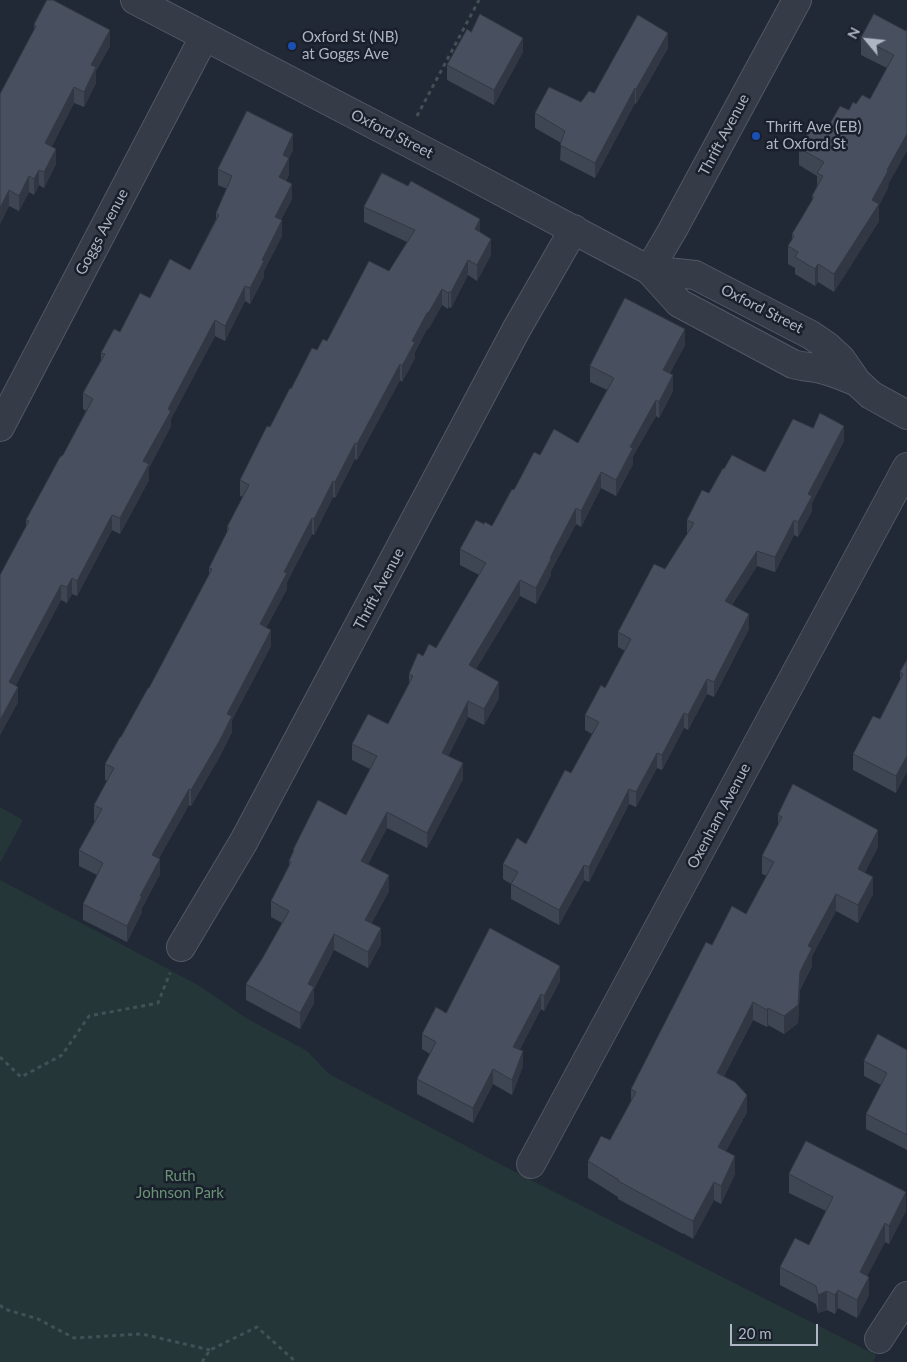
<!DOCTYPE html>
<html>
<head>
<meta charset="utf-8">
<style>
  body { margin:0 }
  #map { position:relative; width:907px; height:1362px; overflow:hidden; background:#222936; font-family:Lato,sans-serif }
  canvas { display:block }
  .north { position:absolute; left:842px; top:15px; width:50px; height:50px; -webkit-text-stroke:4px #1a202b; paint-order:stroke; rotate:298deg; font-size:14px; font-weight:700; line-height:20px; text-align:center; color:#afb6c3 }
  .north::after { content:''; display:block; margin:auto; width:18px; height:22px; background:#afb6c3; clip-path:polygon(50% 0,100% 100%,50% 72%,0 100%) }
  .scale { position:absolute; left:730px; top:1324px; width:88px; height:22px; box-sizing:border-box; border:2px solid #afb6c3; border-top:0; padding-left:6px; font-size:15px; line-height:18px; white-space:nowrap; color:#afb6c3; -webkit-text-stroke:4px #1a202b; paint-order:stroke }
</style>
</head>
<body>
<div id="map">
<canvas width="907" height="1362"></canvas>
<div class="north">N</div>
<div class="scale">20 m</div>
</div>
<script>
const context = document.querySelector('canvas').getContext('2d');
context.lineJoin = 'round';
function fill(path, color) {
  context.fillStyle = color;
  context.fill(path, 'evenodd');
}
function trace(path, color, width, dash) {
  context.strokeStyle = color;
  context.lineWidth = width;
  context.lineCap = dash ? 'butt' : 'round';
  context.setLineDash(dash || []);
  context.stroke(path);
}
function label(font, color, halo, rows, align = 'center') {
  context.font = font + ' Lato,sans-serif';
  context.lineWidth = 5;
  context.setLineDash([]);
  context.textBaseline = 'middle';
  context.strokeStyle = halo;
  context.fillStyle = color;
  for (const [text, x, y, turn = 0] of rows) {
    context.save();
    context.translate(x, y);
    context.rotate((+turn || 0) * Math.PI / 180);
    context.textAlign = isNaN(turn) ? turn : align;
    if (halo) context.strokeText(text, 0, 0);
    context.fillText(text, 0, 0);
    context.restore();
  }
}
fill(new Path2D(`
  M 0,807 L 23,820 L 0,863 Z
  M 0,880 L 198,985 L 246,1018 L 307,1051 L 329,1074 L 519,1174 L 876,1355 L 873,1362 L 0,1362 Z`), '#253638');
const minor = new Path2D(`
  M 135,0 L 461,170 L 649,270 L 679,303 L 793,364 C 803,367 812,367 821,369 C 834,372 845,377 857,382
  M 649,270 L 672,231 L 797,0
  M 649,270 L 695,275 L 811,335 L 827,346 L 841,359 L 857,382 L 871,395 L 907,415
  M 0,427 L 204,37
  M 181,947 L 244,841 L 516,330 L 574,229
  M 531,1164 L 907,467
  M 879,1339 L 907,1296`);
trace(minor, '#525964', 30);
trace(new Path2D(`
  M 417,116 L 479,0
  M 0,1057 L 21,1077 L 62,1055 L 89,1016 L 158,1003 L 170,973
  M 0,1305 L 4,1309 L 38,1319 L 74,1338 L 142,1334 L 210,1350
  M 202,1362 L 210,1350 L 257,1327 L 296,1362`), '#415155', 3, [4, 4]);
trace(minor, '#353b47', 28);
fill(new Path2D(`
  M 34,25 L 110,46 L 96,71 L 96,83 L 84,107 L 74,103 L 52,146 L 56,164 L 44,188 L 39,185 L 34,195 L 29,192 L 19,211 L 9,206 L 0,224 L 34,29 Z
  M 906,31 L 888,188 L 879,205 L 879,221 L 834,292 L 818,282 L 815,286 L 795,274 L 795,268 L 788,264 L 788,246 L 792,240 L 792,234 L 812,201 L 812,196 L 817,186 L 817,176 L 799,165 L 799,148 L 824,134 L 856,104 L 870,99 L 887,68 L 861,55 L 861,38 Z
  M 668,48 L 636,104 L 635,103 L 595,178 L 560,160 L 561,143 L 535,128 L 535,113 L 581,102 L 594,93 Z
  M 523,52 L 494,105 L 447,80 L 447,65 Z
  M 293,150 L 289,158 L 289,174 L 286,181 L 292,199 L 281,220 L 282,236 L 264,271 L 264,277 L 250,304 L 245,301 L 225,341 L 215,336 L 171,419 L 171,426 L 149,468 L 149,480 L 120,534 L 112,530 L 77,596 L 72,594 L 67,603 L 61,600 L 16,685 L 18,702 L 0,735 L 0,575 L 26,526 L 26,520 L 63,455 L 86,411 L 83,409 L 83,393 L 101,360 L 101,353 L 150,298 L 190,270 L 216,219 L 216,213 L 227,189 L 218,185 L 218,169 Z
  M 364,207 L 480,233 L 491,255 L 477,281 L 468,275 L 451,308 L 449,307 L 448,309 L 442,305 L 429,328 L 427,329 L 415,352 L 415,358 L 402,382 L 400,380 L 357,460 L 355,459 L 335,498 L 333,497 L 314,535 L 312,534 L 287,582 L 287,589 L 266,628 L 271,646 L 232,720 L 232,732 L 220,756 L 191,806 L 189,805 L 159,858 L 160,874 L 142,908 L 142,912 L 127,942 L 83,920 L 83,904 L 97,875 L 79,866 L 79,850 L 95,821 L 94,821 L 94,805 L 107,781 L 105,780 L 105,764 L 121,737 L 149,688 L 209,575 L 209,568 L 227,533 L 227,527 L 243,497 L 240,496 L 240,480 L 270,427 L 291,389 L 317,350 L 327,341 L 389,271 L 407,242 L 364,222 Z
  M 685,345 L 670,373 L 673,391 L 659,418 L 656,416 L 633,456 L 633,464 L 616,496 L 601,488 L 581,527 L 576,524 L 551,571 L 551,575 L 536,604 L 520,596 L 476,669 L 499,698 L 484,725 L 468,717 L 448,756 L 463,779 L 427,848 L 387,828 L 368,864 L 389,891 L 371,923 L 381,944 L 368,968 L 334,950 L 314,989 L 314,1003 L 300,1029 L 246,1000 L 246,984 L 262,959 L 282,923 L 271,917 L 271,901 L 289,866 L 289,861 L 293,852 L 293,850 L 346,815 L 370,769 L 352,760 L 352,744 L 388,724 L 409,685 L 409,674 L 423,656 L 436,648 L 479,575 L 460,565 L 460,549 L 484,524 L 492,526 L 514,490 L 540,455 L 578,443 L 607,390 L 590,382 L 590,366 Z
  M 813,428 L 844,441 L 812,503 L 812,511 L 798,537 L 794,535 L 775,572 L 757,566 L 732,605 L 749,629 L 714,697 L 707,694 L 688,730 L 684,728 L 662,770 L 657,768 L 636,807 L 629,804 L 589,882 L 584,880 L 559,925 L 511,899 L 511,884 L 503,879 L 503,864 L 526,844 L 571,773 L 592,734 L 585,730 L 585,715 L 605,688 L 625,651 L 618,647 L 618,632 L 665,569 L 687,534 L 687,520 L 709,493 L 724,469 L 765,472 Z
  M 907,660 L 896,793 L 853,770 L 853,754 L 880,719 L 900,681 L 900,672 Z
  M 778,815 L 878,847 L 865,872 L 873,894 L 858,923 L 836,911 L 812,956 L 812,966 L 800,990 L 798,1023 L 784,1034 L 768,1025 L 767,1027 L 753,1020 L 724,1076 L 747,1112 L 726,1151 L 735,1174 L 721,1204 L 714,1200 L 693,1239 L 683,1233 L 683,1234 L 618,1199 L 618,1197 L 588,1178 L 588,1161 L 610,1140 L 631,1103 L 631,1089 L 746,914 L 767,876 L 762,874 L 762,856 L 778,826 Z
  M 560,981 L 544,1011 L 541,1009 L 520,1049 L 523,1066 L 512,1095 L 493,1084 L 473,1123 L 417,1094 L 417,1079 L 430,1054 L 422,1049 L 422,1034 L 446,1013 Z
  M 907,1050 L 907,1150 L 866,1129 L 866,1114 L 881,1085 L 864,1076 L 864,1061 Z
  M 789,1174 L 906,1211 L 889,1244 L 885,1242 L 867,1276 L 869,1295 L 857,1318 L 838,1308 L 835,1314 L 827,1310 L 818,1313 L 816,1304 L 780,1285 L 780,1267 L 809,1245 L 826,1211 L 789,1193 Z`), '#3e4553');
fill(new Path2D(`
  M 110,30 L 110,46 L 96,71 L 96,83 L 84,107 L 84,92 L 91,65 Z
  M 668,33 L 668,48 L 636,104 L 636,89 Z
  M 523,38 L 523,52 L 494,105 L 494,90 Z
  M 74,87 L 74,103 L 45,159 L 45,143 Z
  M 635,88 L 635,103 L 595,178 L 595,163 Z
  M 293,134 L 293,150 L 289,158 L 289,174 L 279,193 L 279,177 L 283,155 Z
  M 907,134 L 907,151 L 888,185 L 888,188 L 879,205 L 879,221 L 834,292 L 834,274 L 887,170 Z
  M 56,149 L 56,164 L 44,188 L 44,172 Z
  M 39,170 L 39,185 L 34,195 L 34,179 Z
  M 29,176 L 29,192 L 19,211 L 19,196 Z
  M 292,184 L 292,199 L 275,232 L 275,217 Z
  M 9,190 L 9,206 L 0,224 L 0,208 Z
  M 480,219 L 480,235 L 475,229 Z
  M 282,220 L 282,236 L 264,271 L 264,277 L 250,304 L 250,288 L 262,260 Z
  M 491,239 L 491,255 L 477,281 L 477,265 Z
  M 468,260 L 468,275 L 451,308 L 451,292 Z
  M 818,264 L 818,282 L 815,286 L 815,269 Z
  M 245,286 L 245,301 L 225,341 L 225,326 Z
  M 442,289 L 442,305 L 429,328 L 427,329 L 415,352 L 415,358 L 402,382 L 402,366 L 412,341 L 427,313 Z
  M 449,292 L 449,307 L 448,309 L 448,293 Z
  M 215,320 L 215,336 L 171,419 L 171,426 L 149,468 L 149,480 L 120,534 L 120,518 L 143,461 L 168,409 Z
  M 685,329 L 685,345 L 663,385 L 663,370 Z
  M 400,364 L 400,380 L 357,460 L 357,444 Z
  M 673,375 L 673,391 L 659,418 L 659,402 Z
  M 656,400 L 656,416 L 633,456 L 633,464 L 616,496 L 616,480 L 630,447 Z
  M 844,426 L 844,441 L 812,503 L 812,511 L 798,537 L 798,522 L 808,494 Z
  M 355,443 L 355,459 L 335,498 L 335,482 Z
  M 601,472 L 601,488 L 581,527 L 581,511 Z
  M 333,481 L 333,497 L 314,535 L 314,519 Z
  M 576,508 L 576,524 L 551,571 L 551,575 L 536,604 L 536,588 L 550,558 Z
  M 112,515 L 112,530 L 77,596 L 77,581 Z
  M 312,518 L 312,534 L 287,582 L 287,589 L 260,640 L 260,624 L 284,572 Z
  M 794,520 L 794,535 L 775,572 L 775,557 Z
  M 757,551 L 757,566 L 725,616 L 725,601 Z
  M 72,578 L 72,594 L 67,603 L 67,587 Z
  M 520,580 L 520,596 L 469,681 L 469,665 Z
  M 61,585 L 61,600 L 9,698 L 9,682 Z
  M 749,614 L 749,629 L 714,697 L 714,682 Z
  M 271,630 L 271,646 L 232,720 L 232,732 L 220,756 L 191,806 L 191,790 L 227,714 Z
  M 707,679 L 707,694 L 688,730 L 688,715 Z
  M 499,682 L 499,698 L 484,725 L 484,709 Z
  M 18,687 L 18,702 L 0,735 L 0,720 Z
  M 468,701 L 468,717 L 442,769 L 442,753 Z
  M 684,713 L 684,728 L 662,770 L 662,755 Z
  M 657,753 L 657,768 L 636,807 L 636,792 Z
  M 907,756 L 907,772 L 896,793 L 896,776 Z
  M 463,763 L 463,779 L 427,848 L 427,833 Z
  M 189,789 L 189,805 L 152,870 L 152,855 Z
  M 629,789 L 629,804 L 589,882 L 589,867 Z
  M 387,812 L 387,828 L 361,877 L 361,861 Z
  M 878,830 L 878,847 L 858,886 L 858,869 Z
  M 160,859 L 160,874 L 142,908 L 142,912 L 127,942 L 127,926 L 140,896 Z
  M 584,865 L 584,880 L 559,925 L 559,910 Z
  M 389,875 L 389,891 L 365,936 L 365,920 Z
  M 873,877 L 873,894 L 858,923 L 858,905 Z
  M 836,894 L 836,911 L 812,956 L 812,966 L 800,990 L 798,1023 L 784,1034 L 784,1016 L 808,946 Z
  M 381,928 L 381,944 L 368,968 L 368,952 Z
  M 334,934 L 334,950 L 314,989 L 314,1003 L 300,1029 L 300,1013 L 308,984 Z
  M 560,966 L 560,981 L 544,1011 L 544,996 Z
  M 541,994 L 541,1009 L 513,1062 L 513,1047 Z
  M 753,1002 L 753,1020 L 717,1090 L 717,1073 Z
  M 768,1008 L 768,1025 L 767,1027 L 767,1010 Z
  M 523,1051 L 523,1066 L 512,1095 L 512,1080 Z
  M 493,1069 L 493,1084 L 473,1123 L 473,1108 Z
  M 747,1095 L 747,1112 L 718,1165 L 718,1147 Z
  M 735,1156 L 735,1174 L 721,1204 L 721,1186 Z
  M 714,1182 L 714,1200 L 693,1239 L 693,1221 Z
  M 906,1192 L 906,1211 L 889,1244 L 889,1226 Z
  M 885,1223 L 885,1242 L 860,1290 L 860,1272 Z
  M 869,1277 L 869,1295 L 857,1318 L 857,1300 Z
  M 838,1290 L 838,1308 L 835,1314 L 835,1295 Z
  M 827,1291 L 827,1310 L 818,1313 L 818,1295 Z`), '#323843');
const building = new Path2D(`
  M 47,0 L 53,0 L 110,30 L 91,65 L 96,67 L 84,92 L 74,87 L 45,143 L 56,149 L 44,172 L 39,170 L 34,179 L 29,176 L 19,196 L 9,190 L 0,208 L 0,94 L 36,26 L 34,25 Z
  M 480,14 L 523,38 L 494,90 L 447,65 L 467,29 L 471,32 Z
  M 874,14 L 906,31 L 907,29 L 907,134 L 887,170 L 888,171 L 872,200 L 879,204 L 834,274 L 818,264 L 815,269 L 795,257 L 798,252 L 788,246 L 794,236 L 792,234 L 814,197 L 812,196 L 823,176 L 817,173 L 824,162 L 799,148 L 812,126 L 824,134 L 840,106 L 849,110 L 853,102 L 856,104 L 862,95 L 870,99 L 894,55 L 861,38 Z
  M 638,15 L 668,33 L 636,89 L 635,88 L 595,163 L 560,145 L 565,131 L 535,113 L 549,87 L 581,102 L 589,91 L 594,93 Z
  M 247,111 L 293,134 L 283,155 L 289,158 L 279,177 L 292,184 L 275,217 L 282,220 L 262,260 L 264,261 L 250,288 L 245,286 L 225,326 L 215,320 L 168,409 L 171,411 L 143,461 L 149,464 L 120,518 L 112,515 L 77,581 L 72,578 L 67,587 L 61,585 L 9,682 L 18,687 L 0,720 L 0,575 L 29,521 L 26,520 L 60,457 L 63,455 L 93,399 L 83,393 L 105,354 L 101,353 L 114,329 L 120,332 L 140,293 L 150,298 L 170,259 L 190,270 L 219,215 L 216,213 L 232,176 L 218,169 Z
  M 382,173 L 408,186 L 411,181 L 480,219 L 475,229 L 491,239 L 477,265 L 468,260 L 451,292 L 449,292 L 448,293 L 442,289 L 429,312 L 427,313 L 412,341 L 415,342 L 402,366 L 400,364 L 357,444 L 355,443 L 335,482 L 333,481 L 314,519 L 312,518 L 284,572 L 287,573 L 260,624 L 271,630 L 227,714 L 232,716 L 220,740 L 191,790 L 189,789 L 152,855 L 160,859 L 140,896 L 142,896 L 127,926 L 83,904 L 103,863 L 79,850 L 102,809 L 94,805 L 114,768 L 105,764 L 120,737 L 121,737 L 148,688 L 149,688 L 212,569 L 209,568 L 229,528 L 227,527 L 249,485 L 240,480 L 267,426 L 270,427 L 290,388 L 291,389 L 312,348 L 317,350 L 323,339 L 327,341 L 369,261 L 389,271 L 415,230 L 364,207 Z
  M 625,298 L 685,329 L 663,370 L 673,375 L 659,402 L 656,400 L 630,447 L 633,448 L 616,480 L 601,472 L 581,511 L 576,508 L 550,558 L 551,559 L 536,588 L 520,580 L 469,665 L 499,682 L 484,709 L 468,701 L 442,753 L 463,763 L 427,833 L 387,812 L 361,861 L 389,875 L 365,920 L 381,928 L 368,952 L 334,934 L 308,984 L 314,987 L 300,1013 L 246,984 L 262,959 L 289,911 L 271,901 L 291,862 L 289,861 L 294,850 L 293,850 L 318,800 L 346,815 L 377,756 L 352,744 L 368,714 L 388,724 L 413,676 L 409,674 L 418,653 L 423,656 L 429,644 L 436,648 L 486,563 L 460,549 L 476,520 L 484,524 L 485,522 L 492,526 L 512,489 L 514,490 L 534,452 L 540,455 L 554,429 L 578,443 L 614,378 L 590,366 Z
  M 820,413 L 844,426 L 808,494 L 812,496 L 798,522 L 794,520 L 775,557 L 757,551 L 725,601 L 749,614 L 714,682 L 707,679 L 688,715 L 684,713 L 662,755 L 657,753 L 636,792 L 629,789 L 589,867 L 584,865 L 559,910 L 511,884 L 518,872 L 503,864 L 517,838 L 526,844 L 565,770 L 571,773 L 599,722 L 585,715 L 601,685 L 605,688 L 631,639 L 618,632 L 654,564 L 665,569 L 694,523 L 687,520 L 702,490 L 709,493 L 723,468 L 724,469 L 732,455 L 765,472 L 793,419 L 813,428 Z
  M 907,660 L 907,756 L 896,776 L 853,754 L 873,716 L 880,719 L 903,674 L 900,672 Z
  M 793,784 L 878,830 L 858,869 L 873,877 L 858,905 L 836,894 L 808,946 L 812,948 L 800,972 L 798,1005 L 784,1016 L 768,1008 L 767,1010 L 753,1002 L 717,1073 L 735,1082 L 747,1095 L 718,1147 L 735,1156 L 721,1186 L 714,1182 L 693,1221 L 683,1216 L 618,1181 L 619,1180 L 588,1161 L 601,1136 L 610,1140 L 636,1092 L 631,1089 L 706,942 L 712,945 L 732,906 L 746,914 L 774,862 L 762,856 L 782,817 L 778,815 Z
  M 490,928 L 560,966 L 544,996 L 541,994 L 513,1047 L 523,1051 L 512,1080 L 493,1069 L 473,1108 L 417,1079 L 436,1042 L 422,1034 L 436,1007 L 446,1013 Z
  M 878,1034 L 907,1050 L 907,1135 L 866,1114 L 887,1073 L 864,1061 Z
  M 806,1141 L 906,1192 L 889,1226 L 885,1223 L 860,1272 L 869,1277 L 857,1300 L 838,1290 L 835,1295 L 827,1291 L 818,1295 L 816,1286 L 780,1267 L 795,1238 L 809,1245 L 833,1197 L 789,1174 Z`);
fill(building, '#485060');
trace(building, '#323843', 1);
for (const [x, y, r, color] of [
  [292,46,5,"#1a4fb4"],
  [756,136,5,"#1a4fb4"]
]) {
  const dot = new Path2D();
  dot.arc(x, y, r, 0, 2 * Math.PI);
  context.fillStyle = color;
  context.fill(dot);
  trace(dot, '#1a202b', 2);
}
label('15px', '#afb6c3', '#1a202b', [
  ["Oxford St (NB)",302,37],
  ["at Goggs Ave",302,54],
  ["Thrift Ave (EB)",766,127],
  ["at Oxford St",766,144]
], 'left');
label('15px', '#afb6c3', '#1a202b', [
  ["Oxford Street",392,134,27],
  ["Thrift Avenue",724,135,-62],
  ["Goggs Avenue",102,232,-62],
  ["Oxford Street",762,309,27],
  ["Thrift Avenue",379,589,-62],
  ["Oxenham Avenue",719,816,-62]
]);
label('15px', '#699275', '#1a202b', [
  ["Ruth",180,1176],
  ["Johnson Park",180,1193]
]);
</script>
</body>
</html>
